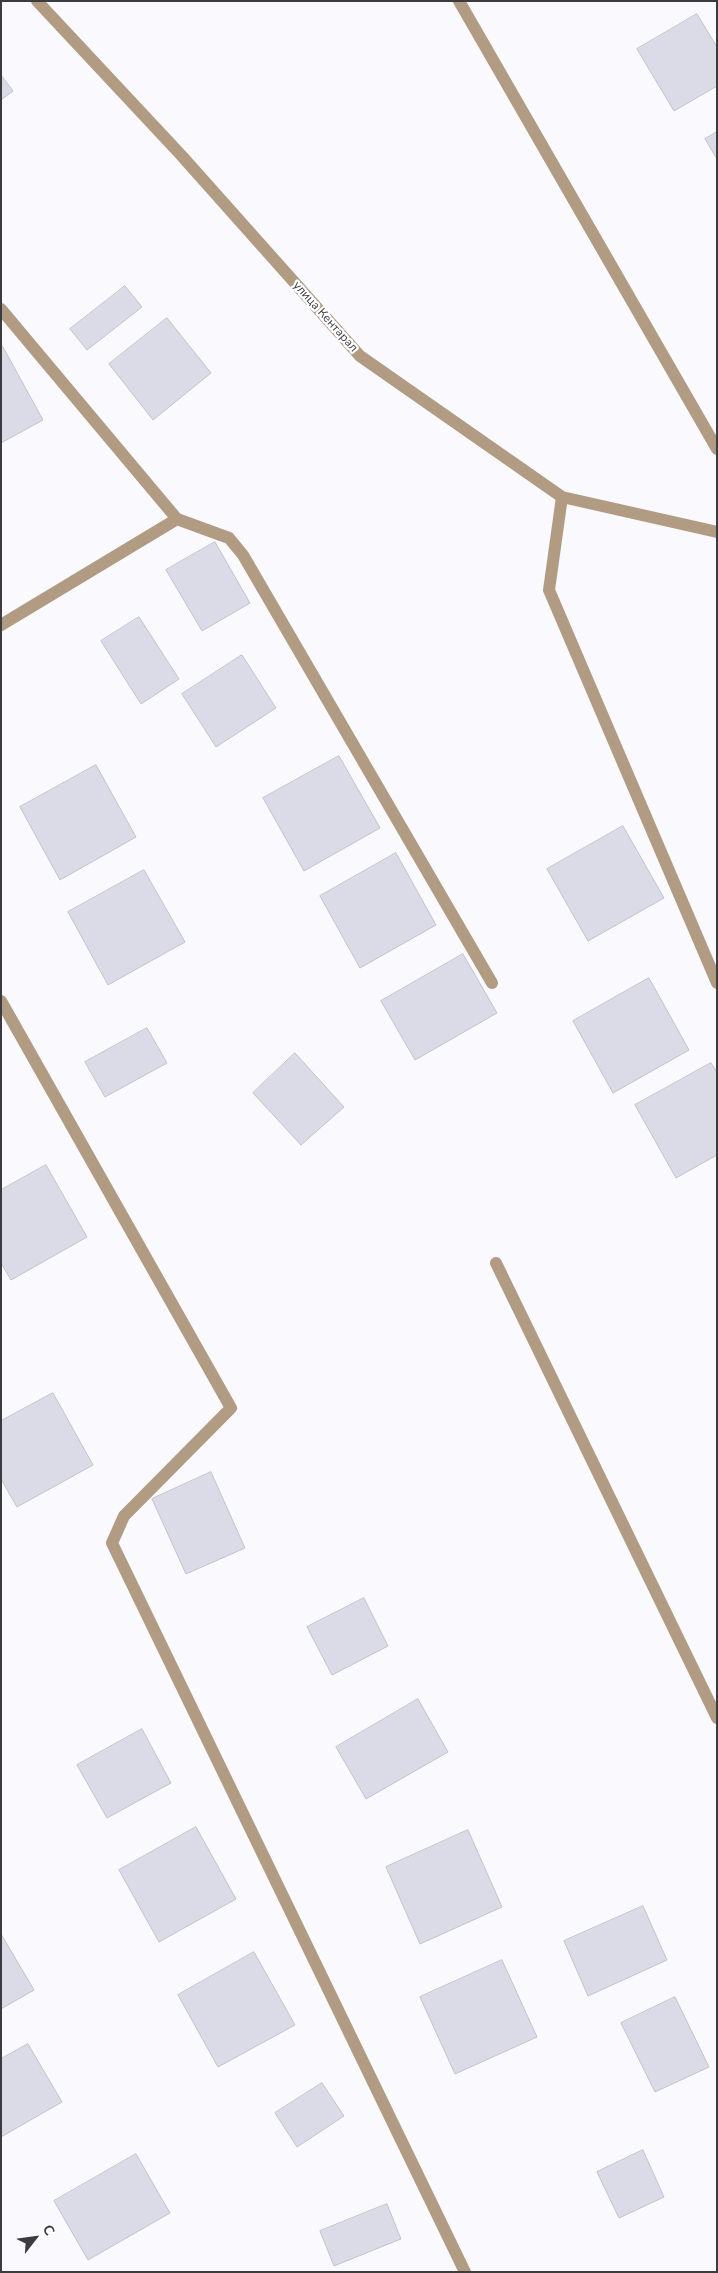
<!DOCTYPE html>
<html>
<head>
<meta charset="utf-8">
<style>
  body { margin:0 }
  #map { position:relative; width:718px; height:2273px; overflow:hidden; background:#f9f9fe; font-family:"Nunito Sans",sans-serif }
  canvas { display:block }
  .frame { position:absolute; inset:0; border:2px solid #3b3b40; pointer-events:none }
  .north { position:absolute; left:10px; top:2213px; width:50px; height:50px; -webkit-text-stroke:4px #fff; paint-order:stroke; rotate:60deg; font-size:14px; font-weight:700; line-height:20px; text-align:center; color:#3b3b40 }
  .north::after { content:''; display:block; margin:auto; width:18px; height:22px; background:#3b3b40; clip-path:polygon(50% 0,100% 100%,50% 72%,0 100%) }
</style>
</head>
<body>
<div id="map">
<canvas width="718" height="2273"></canvas>
<div class="frame"></div>
<div class="north">С</div>
</div>
<script>
const context = document.querySelector('canvas').getContext('2d');
context.lineJoin = 'round';
function fill(path, color) {
  context.fillStyle = color;
  context.fill(path, 'evenodd');
}
function trace(path, color, width, dash) {
  context.strokeStyle = color;
  context.lineWidth = width;
  context.lineCap = dash ? 'butt' : 'round';
  context.setLineDash(dash || []);
  context.stroke(path);
}
function label(font, color, halo, rows, align = 'center') {
  context.font = font + ' "Nunito Sans",sans-serif';
  context.lineWidth = 4.5;
  context.setLineDash([]);
  context.textBaseline = 'middle';
  context.strokeStyle = halo;
  context.fillStyle = color;
  for (const [text, x, y, turn = 0] of rows) {
    context.save();
    context.translate(x, y);
    context.rotate((+turn || 0) * Math.PI / 180);
    context.textAlign = isNaN(turn) ? turn : align;
    if (halo) context.strokeText(text, 0, 0);
    context.fillText(text, 0, 0);
    context.restore();
  }
}
const building = new Path2D(`
  M 697,14 L 717,47 L 717,86 L 674,111 L 637,49 Z
  M 1,75 L 13,91 L 1,100 Z
  M 717,132 L 717,159 L 705,139 Z
  M 125,286 L 142,307 L 87,350 L 70,329 Z
  M 167,318 L 211,373 L 153,420 L 109,364 Z
  M 3,347 L 43,420 L 1,443 L 1,348 Z
  M 215,542 L 250,603 L 202,631 L 166,570 Z
  M 139,617 L 179,679 L 141,704 L 101,641 Z
  M 242,655 L 276,708 L 216,747 L 182,694 Z
  M 339,756 L 380,828 L 304,871 L 263,798 Z
  M 96,765 L 136,837 L 60,880 L 20,807 Z
  M 623,826 L 664,898 L 588,941 L 547,869 Z
  M 396,853 L 436,925 L 360,968 L 320,896 Z
  M 144,870 L 185,942 L 108,985 L 68,912 Z
  M 463,954 L 497,1013 L 415,1060 L 381,1001 Z
  M 649,978 L 689,1050 L 613,1093 L 573,1021 Z
  M 147,1028 L 167,1063 L 105,1097 L 85,1062 Z
  M 295,1053 L 344,1107 L 301,1145 L 253,1093 Z
  M 711,1063 L 717,1072 L 717,1155 L 676,1178 L 635,1105 Z
  M 46,1165 L 87,1237 L 11,1280 L 1,1263 L 1,1190 Z
  M 53,1393 L 93,1465 L 17,1507 L 1,1479 L 1,1421 Z
  M 211,1472 L 245,1548 L 186,1574 L 152,1499 Z
  M 364,1598 L 388,1646 L 332,1675 L 307,1627 Z
  M 418,1699 L 448,1752 L 366,1799 L 336,1747 Z
  M 142,1729 L 171,1783 L 107,1818 L 77,1765 Z
  M 196,1827 L 236,1899 L 159,1942 L 119,1870 Z
  M 468,1830 L 502,1907 L 420,1944 L 386,1867 Z
  M 643,1906 L 667,1960 L 588,1996 L 564,1941 Z
  M 1,1934 L 34,1990 L 1,2009 Z
  M 254,1952 L 295,2025 L 218,2067 L 178,1995 Z
  M 502,1960 L 537,2037 L 455,2074 L 420,1997 Z
  M 675,1997 L 709,2067 L 655,2092 L 621,2023 Z
  M 28,2044 L 62,2102 L 1,2137 L 1,2059 Z
  M 322,2083 L 344,2116 L 297,2147 L 275,2113 Z
  M 643,2150 L 664,2197 L 619,2218 L 597,2172 Z
  M 136,2154 L 170,2213 L 88,2260 L 54,2201 Z
  M 387,2204 L 401,2239 L 334,2266 L 320,2231 Z`);
fill(building, '#dbdbe8');
trace(building, '#c2c2cf', 1);
trace(new Path2D(`
  M 37,1 L 181,155 L 360,356 L 562,497 L 717,532
  M 459,1 L 717,449
  M 1,309 L 177,519 L 229,538 L 243,555 L 492,983
  M 562,497 L 549,590 L 717,983
  M 1,625 L 177,519
  M 1,1001 L 231,1408 L 124,1516 L 112,1543 L 465,2272
  M 496,1263 L 717,1718`), '#b19c83', 12);
label('12px', '#3b3b40', '#fff', [
  ["улица Кентарал",325,317,48]
]);
</script>
</body>
</html>
